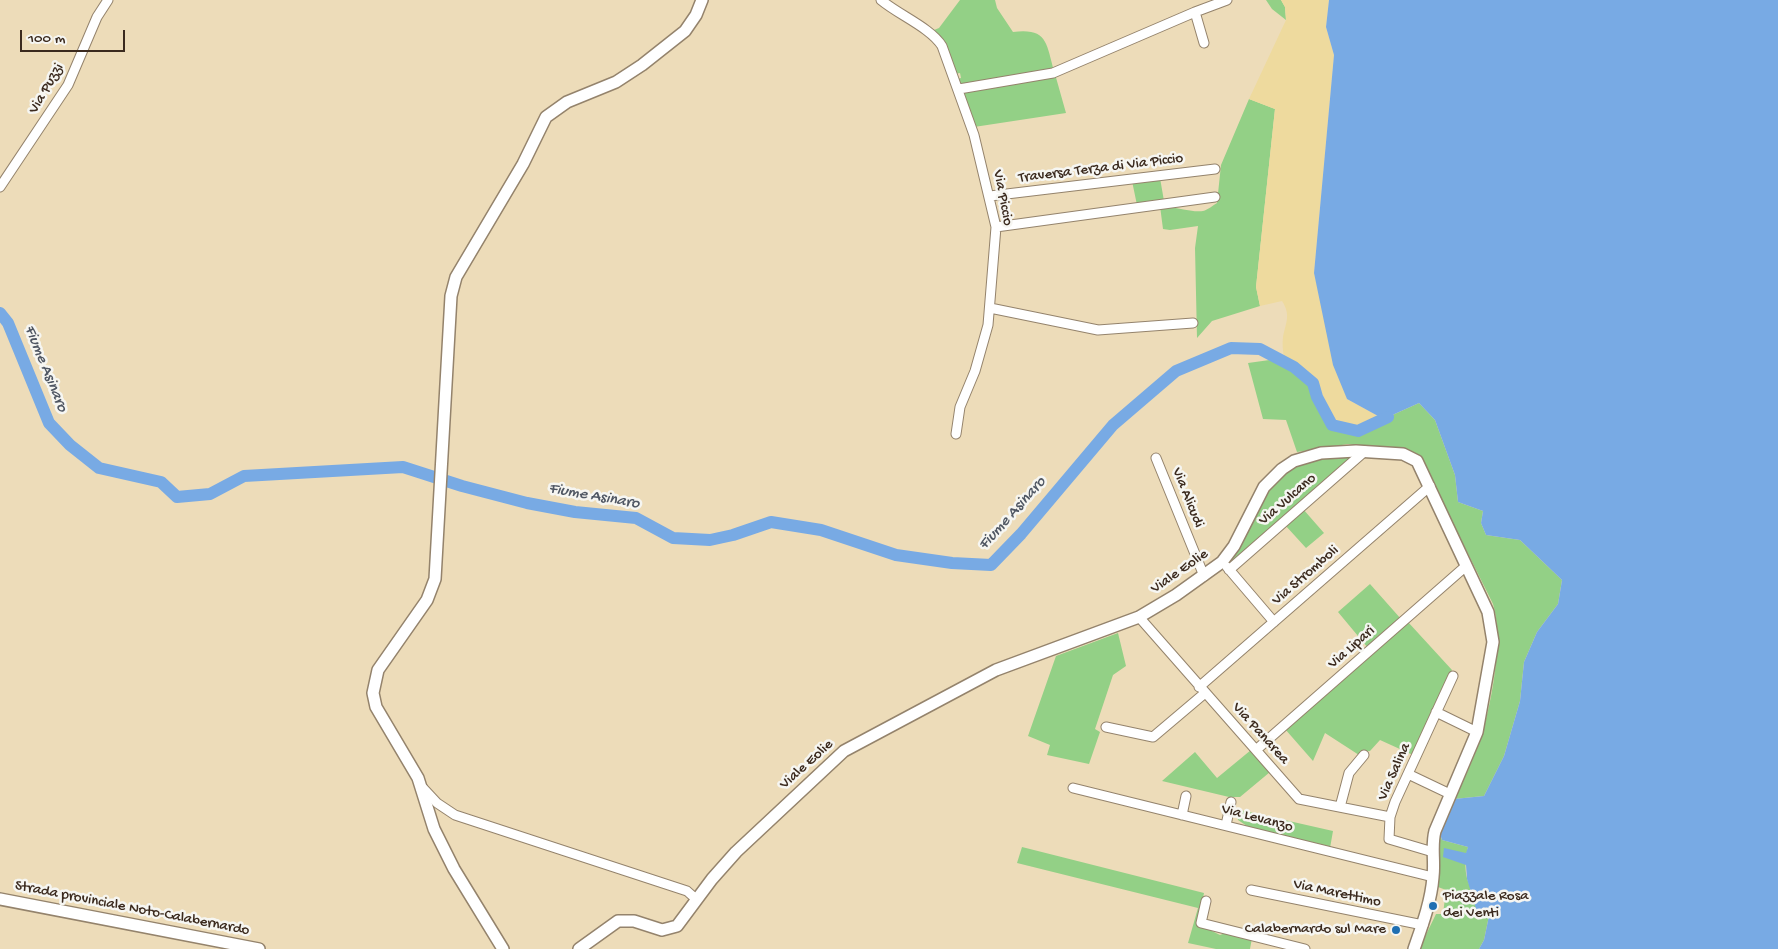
<!DOCTYPE html>
<html>
<head>
<meta charset="utf-8">
<style>
  body { margin:0 }
  #map { position:relative; width:1778px; height:949px; overflow:hidden; background:#eddcb9; font-family:"Gochi Hand",sans-serif }
  canvas { display:block }
  .scale { position:absolute; left:20px; top:30px; width:105px; height:22px; box-sizing:border-box; border:2px solid #3b2a1e; border-top:0; padding-left:6px; font-size:15px; line-height:18px; white-space:nowrap; color:#3b2a1e; -webkit-text-stroke:4px #f6f6f2; paint-order:stroke }
</style>
</head>
<body>
<div id="map">
<canvas width="1778" height="949"></canvas>
<div class="scale">100 m</div>
</div>
<script>
const context = document.querySelector('canvas').getContext('2d');
context.lineJoin = 'round';
function fill(path, color) {
  context.fillStyle = color;
  context.fill(path, 'evenodd');
}
function trace(path, color, width, dash) {
  context.strokeStyle = color;
  context.lineWidth = width;
  context.lineCap = dash ? 'butt' : 'round';
  context.setLineDash(dash || []);
  context.stroke(path);
}
function label(font, color, halo, rows, align = 'center') {
  context.font = font + ' "Gochi Hand",sans-serif';
  context.lineWidth = 5;
  context.setLineDash([]);
  context.textBaseline = 'middle';
  context.strokeStyle = halo;
  context.fillStyle = color;
  for (const [text, x, y, turn = 0] of rows) {
    context.save();
    context.translate(x, y);
    context.rotate((+turn || 0) * Math.PI / 180);
    context.textAlign = isNaN(turn) ? turn : align;
    if (halo) context.strokeText(text, 0, 0);
    context.fillText(text, 0, 0);
    context.restore();
  }
}
fill(new Path2D(`
  M 960,0 L 995,0 L 997,8 L 1013,32 C 1047,28 1046,42 1054,71 L 962,85 L 957,79 L 961,78 L 960,73 L 955,74 L 945,47 L 934,30 L 939,28 Z
  M 1266,0 L 1281,0 L 1285,7 L 1286,20 L 1272,9 Z
  M 1055,74 L 1066,113 L 974,127 L 963,93 L 967,90 Z
  M 1249,99 L 1275,109 L 1256,287 L 1260,306 L 1212,321 L 1197,338 L 1195,248 L 1198,226 L 1170,230 L 1163,229 L 1160,206 C 1172,206 1194,213 1203,211 C 1208,210 1213,205 1217,203 L 1221,165 Z
  M 1160,178 L 1164,201 L 1137,205 L 1132,181 Z
  M 1284,358 C 1311,374 1316,381 1327,410 L 1361,426 L 1378,416 L 1388,417 L 1419,403 L 1435,420 L 1455,475 L 1458,502 L 1483,511 L 1481,523 L 1486,535 L 1520,540 L 1562,580 L 1558,604 L 1537,632 L 1524,662 L 1520,701 L 1504,756 L 1484,796 L 1454,799 C 1460,786 1467,774 1472,761 C 1489,724 1505,642 1493,604 L 1420,457 L 1348,444 L 1297,452 L 1286,420 L 1263,419 L 1248,363 Z
  M 1356,455 L 1234,563 L 1230,563 L 1265,491 L 1279,476 L 1310,458 Z
  M 1303,509 L 1324,533 L 1306,548 L 1285,525 Z
  M 1370,584 L 1401,619 L 1368,648 L 1338,612 Z
  M 1408,622 L 1452,670 L 1413,755 L 1380,740 L 1370,751 L 1362,752 L 1359,755 L 1325,733 L 1313,761 L 1285,729 Z
  M 1118,633 L 1126,666 L 1113,675 L 1095,729 L 1100,732 L 1089,764 L 1047,755 L 1050,745 L 1028,736 L 1056,656 Z
  M 1251,750 L 1270,772 L 1240,797 L 1229,797 L 1162,781 L 1195,752 L 1217,778 Z
  M 1236,809 L 1333,831 L 1330,848 L 1253,830 L 1238,820 Z
  M 1440,834 L 1442,840 L 1468,847 C 1461,877 1469,891 1490,911 L 1484,940 L 1479,949 L 1419,949 L 1436,914 L 1443,914 L 1446,890 L 1438,887 Z
  M 1022,847 L 1204,893 L 1198,924 L 1220,935 L 1228,932 L 1252,938 L 1250,949 L 1216,949 L 1188,943 L 1198,908 L 1017,863 Z`), '#93d086');
fill(new Path2D(`
  M 1281,0 L 1329,0 L 1326,27 L 1334,55 L 1314,273 L 1347,399 L 1378,416 L 1361,426 L 1338,424 C 1325,408 1327,402 1318,385 C 1311,372 1297,366 1284,358 C 1283,351 1282,344 1283,337 C 1286,322 1291,315 1282,301 L 1260,306 L 1256,287 L 1275,109 L 1249,99 L 1286,20 L 1285,7 Z`), '#eeda9e');
fill(new Path2D(`
  M 1329,0 L 1778,0 L 1778,949 L 1479,949 L 1484,940 L 1490,911 L 1477,912 L 1467,879 L 1466,865 L 1443,857 L 1444,848 L 1466,853 L 1468,847 L 1442,840 L 1440,834 L 1454,799 L 1484,796 L 1504,756 L 1520,701 L 1524,662 L 1537,632 L 1558,604 L 1562,580 L 1520,540 L 1486,535 L 1481,523 L 1483,511 L 1458,502 L 1455,475 L 1435,420 L 1419,403 L 1388,417 L 1378,416 L 1347,399 L 1333,365 L 1314,273 L 1334,55 L 1326,27 Z`), '#78aae4');
trace(new Path2D(`
  M 0,313 L 8,323 L 49,423 L 70,445 L 99,468 L 161,482 L 177,497 L 210,494 L 244,476 L 403,467 L 462,486 L 527,503 L 575,512 L 636,518 L 673,538 L 710,540 L 733,535 L 771,522 L 821,530 L 896,555 L 952,563 L 991,565 L 1021,534 L 1113,425 L 1176,371 L 1231,348 L 1260,349 L 1294,367 L 1313,383 L 1317,397 L 1332,425 L 1358,431 L 1388,417`), '#78aae4', 12);
const minor = new Path2D(`
  M 881,0 C 899,15 931,28 942,46 L 974,135 L 996,227 L 988,325 L 975,371 L 960,407 L 956,434
  M 1195,12 L 1227,0
  M 959,89 L 1053,73 L 1195,12 L 1204,43
  M 0,187 L 68,85 L 97,17 L 108,0
  M 990,196 L 1215,169
  M 996,227 L 1215,197
  M 990,308 L 1098,330 L 1193,323
  M 1156,458 L 1204,576
  M 1227,567 L 1274,622
  M 1229,570 L 1365,451
  M 1139,617 L 1299,799 L 1390,817
  M 1199,687 L 1430,486
  M 1436,712 L 1477,732
  M 1106,727 L 1153,737 L 1205,693
  M 1256,750 L 1466,566
  M 1408,774 L 1450,794
  M 423,788 L 437,803 L 455,815 L 687,891 L 696,899
  M 1073,788 L 1433,877
  M 1340,807 L 1349,773 L 1364,755
  M 1182,815 L 1186,796
  M 1226,825 L 1231,802
  M 1433,852 L 1389,839 L 1390,817 L 1395,802 L 1453,676
  M 1251,890 L 1423,925
  M 1206,901 L 1201,923 L 1305,949`);
const tertiary = new Path2D(`
  M 0,899 L 259,949
  M 503,949 L 454,869 L 434,829 L 418,778 L 376,707 L 373,693 L 378,670 L 427,600 L 435,579 L 451,296 L 456,277 L 523,164 L 546,117 L 567,102 L 616,82 L 642,65 L 685,31 L 696,15 L 702,0
  M 579,949 L 618,921 L 634,921 L 662,930 L 677,926 L 712,879 L 736,852 L 844,751 L 996,670 L 1139,617 L 1176,595 L 1222,562 L 1234,546 L 1264,487 L 1282,469 L 1294,461 L 1321,453 L 1356,451 L 1403,454 L 1417,461 L 1488,612 L 1493,642 L 1477,732 L 1435,831 C 1431,846 1435,861 1433,877 C 1431,902 1422,926 1414,949`);
trace(minor, '#94836c', 11);
trace(tertiary, '#94836c', 14);
trace(minor, '#fff', 9);
trace(tertiary, '#fff', 11);
for (const [x, y, r, color] of [
  [1433,906,5,"#1f6fb2"],
  [1396,930,5,"#1f6fb2"]
]) {
  const dot = new Path2D();
  dot.arc(x, y, r, 0, 2 * Math.PI);
  context.fillStyle = color;
  context.fill(dot);
  trace(dot, '#f6f6f2', 2);
}
label('15px', '#3b2a1e', '#f6f6f2', [
  ["Via Puzzi",47,89,-60],
  ["Traversa Terza di Via Piccio",1101,169,-7],
  ["Via Piccio",1002,198,79],
  ["Via Alicudi",1187,498,68],
  ["Via Vulcano",1288,500,-41],
  ["Viale Eolie",1180,572,-35],
  ["Via Stromboli",1306,576,-41],
  ["Via Lipari",1352,648,-41],
  ["Via Panarea",1260,734,48],
  ["Viale Eolie",807,765,-42],
  ["Via Salina",1395,772,-66],
  ["Via Levanzo",1257,819,15],
  ["Via Marettimo",1337,894,12],
  ["Strada provinciale Noto-Calabernardo",132,909,11]
]);
label('15px', '#3b2a1e', '#f6f6f2', [
  ["Piazzale Rosa",1443,897],
  ["dei Venti",1443,914],
  ["Calabernardo sul Mare",1386,930,"right"]
], 'left');
label('italic 16px', '#505763', '#f6f6f2', [
  ["Fiume Asinaro",45,369,68],
  ["Fiume Asinaro",594,497,10],
  ["Fiume Asinaro",1013,514,-48]
]);
</script>
</body>
</html>
